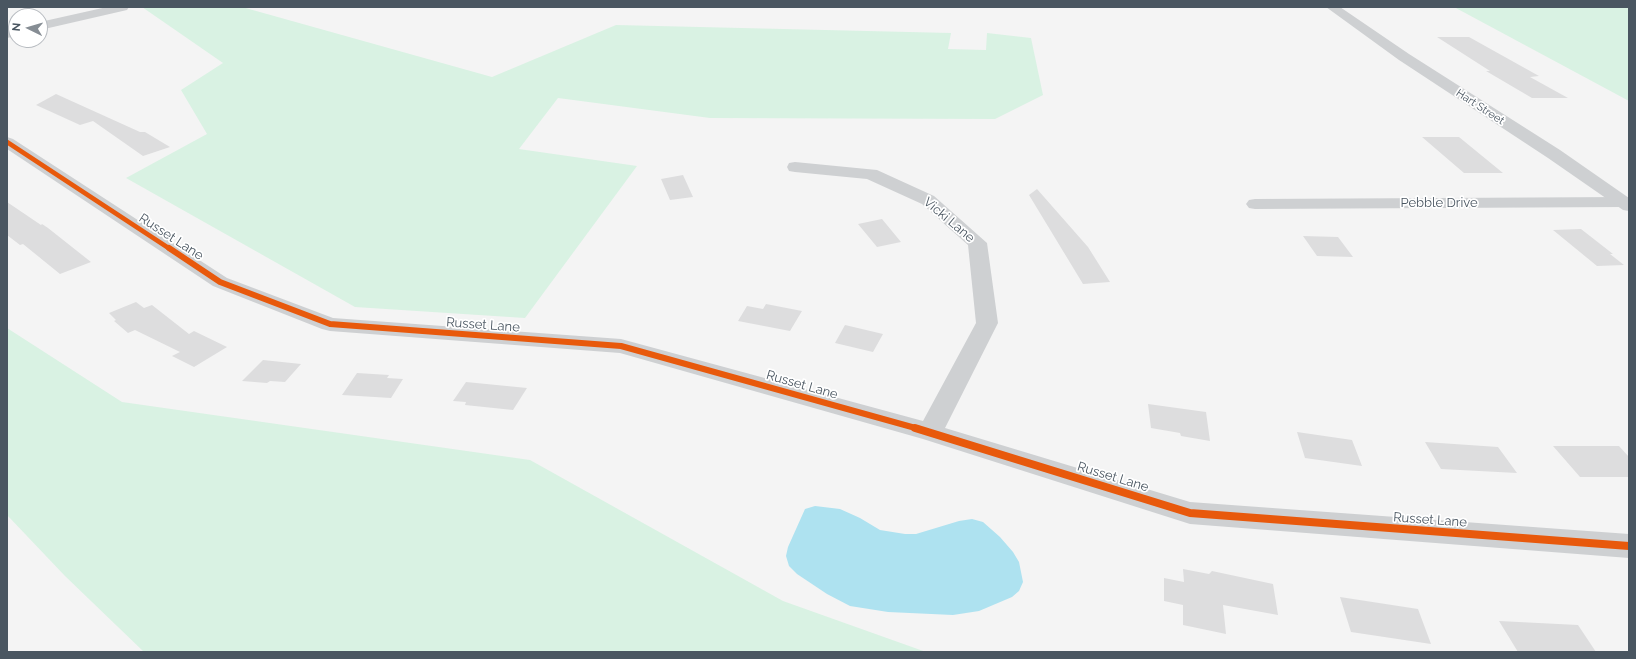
<!DOCTYPE html>
<html>
<head>
<meta charset="utf-8">
<style>
  body { margin:0 }
  #map { position:relative; width:1636px; height:659px; overflow:hidden; background:#f4f4f4; font-family:Raleway,sans-serif }
  canvas { display:block }
  .frame { position:absolute; inset:0; border:8px solid #4a5661; pointer-events:none }
  .north { position:absolute; left:8px; top:8px; width:40px; height:40px; box-sizing:border-box; background:#fff; border:1px solid #b7bbc0; border-radius:50%; rotate:275deg; font-size:11px; font-weight:700; line-height:16px; text-align:center; color:#4a5661 }
  .north::after { content:''; display:block; margin:auto; width:14px; height:18px; background:#868d94; clip-path:polygon(50% 0,100% 100%,50% 72%,0 100%) }
</style>
</head>
<body>
<div id="map">
<canvas width="1636" height="659"></canvas>
<div class="frame"></div>
<div class="north">N</div>
</div>
<script>
const context = document.querySelector('canvas').getContext('2d');
context.lineJoin = 'round';
function fill(path, color) {
  context.fillStyle = color;
  context.fill(path, 'evenodd');
}
function trace(path, color, width, dash) {
  context.strokeStyle = color;
  context.lineWidth = width;
  context.lineCap = dash ? 'butt' : 'round';
  context.setLineDash(dash || []);
  context.stroke(path);
}
function label(font, color, halo, rows, align = 'center') {
  context.font = font + ' Raleway,sans-serif';
  context.lineWidth = 3.5;
  context.setLineDash([]);
  context.textBaseline = 'middle';
  context.strokeStyle = halo;
  context.fillStyle = color;
  for (const [text, x, y, turn = 0] of rows) {
    context.save();
    context.translate(x, y);
    context.rotate((+turn || 0) * Math.PI / 180);
    context.textAlign = isNaN(turn) ? turn : align;
    if (halo) context.strokeText(text, 0, 0);
    context.fillText(text, 0, 0);
    context.restore();
  }
}
fill(new Path2D(`
  M 142,7 L 242,7 L 492,77 L 616,25 L 951,33 L 948,49 L 986,50 L 987,33 L 1031,38 L 1043,95 L 995,119 L 710,118 L 558,98 L 519,149 L 637,166 L 525,318 L 355,307 L 126,178 L 207,134 L 181,90 L 223,63 Z
  M 1454,7 L 1629,7 L 1629,101 Z
  M 7,328 L 122,402 L 530,460 L 783,601 L 926,652 L 144,652 L 65,576 L 7,515 Z`), '#d9f2e3');
fill(new Path2D(`
  M 815,506 L 840,509 L 860,518 L 880,530 L 905,534 L 916,534 L 959,521 L 972,519 L 983,522 L 1000,537 L 1013,552 L 1019,562 L 1023,582 L 1019,591 L 1012,597 L 979,611 L 953,615 L 888,612 L 850,606 L 827,594 L 797,574 L 789,566 L 786,556 L 788,547 L 805,509 Z`), '#aee2f0');
fill(new Path2D(`
  M 1437,37 L 1469,37 L 1539,76 L 1530,77 L 1568,98 L 1532,98 L 1486,71 L 1490,71 Z
  M 56,94 L 140,132 L 145,132 L 170,147 L 143,156 L 93,121 L 80,125 L 36,105 Z
  M 1422,137 L 1459,137 L 1503,173 L 1464,173 Z
  M 683,175 L 693,197 L 670,200 L 661,179 Z
  M 1037,189 L 1088,247 L 1110,282 L 1083,284 L 1029,195 Z
  M 7,202 L 41,225 L 42,224 L 48,228 L 91,262 L 60,274 L 23,244 L 20,245 L 7,235 Z
  M 882,219 L 901,242 L 877,247 L 858,224 Z
  M 1581,229 L 1613,254 L 1610,254 L 1624,265 L 1597,266 L 1553,230 Z
  M 1303,236 L 1338,237 L 1353,257 L 1317,256 Z
  M 136,302 L 144,308 L 152,305 L 189,334 L 194,331 L 227,347 L 194,367 L 172,356 L 180,352 L 135,330 L 128,333 L 114,321 L 116,320 L 109,313 Z
  M 766,304 L 802,311 L 790,331 L 738,321 L 747,306 L 763,309 Z
  M 845,325 L 883,334 L 873,352 L 835,343 Z
  M 263,360 L 301,364 L 285,382 L 270,381 L 267,383 L 242,381 Z
  M 357,373 L 389,375 L 387,378 L 403,379 L 391,398 L 342,395 Z
  M 466,382 L 527,388 L 513,410 L 465,405 L 466,402 L 453,401 Z
  M 1148,404 L 1206,412 L 1210,441 L 1181,436 L 1180,433 L 1151,428 Z
  M 1297,432 L 1352,440 L 1362,466 L 1305,458 Z
  M 1425,442 L 1498,447 L 1517,473 L 1441,469 Z
  M 1553,446 L 1619,446 L 1629,457 L 1629,477 L 1580,477 Z
  M 1183,569 L 1209,574 L 1212,571 L 1273,584 L 1278,615 L 1223,605 L 1226,634 L 1183,625 L 1183,605 L 1164,601 L 1164,578 L 1184,582 Z
  M 1340,597 L 1418,609 L 1431,644 L 1351,632 Z
  M 1499,621 L 1578,625 L 1596,652 L 1518,652 Z`), '#ddddde');
fill(new Path2D(`
  M 107,7 L 129,7 L 127,10 L 40,30 L 40,22 Z
  M 16,28 L 16,36 L 7,38 L 7,30 Z
  M 7,137 L 13,139 L 227,278 L 333,318 L 621,339 L 923,421 L 976,323 L 968,245 L 922,204 L 867,179 L 795,172 L 789,171 L 787,167 L 789,163 L 795,162 L 877,170 L 934,196 L 987,243 L 998,323 L 945,428 L 1190,502 L 1629,534 L 1629,558 L 1190,524 L 923,439 L 620,353 L 330,331 L 322,329 L 213,286 L 7,149 Z
  M 1623,197 L 1629,198 L 1629,206 L 1623,207 L 1255,209 L 1249,208 L 1246,204 L 1249,200 L 1255,199 Z`), '#ced0d2');
fill(new Path2D(`
  M 1326,7 L 1340,7 L 1409,54 L 1560,150 L 1629,198 L 1629,211 L 1623,210 L 1548,158 L 1399,60 Z`), '#ced0d2');
trace(new Path2D(`
  M 7,142 L 170,249`), '#e8590c', 4.5);
trace(new Path2D(`
  M 169,248 L 220,282 L 330,324 L 621,346 L 919,429`), '#e8590c', 6);
trace(new Path2D(`
  M 915,428 L 1190,513 L 1629,546`), '#e8590c', 8);
label('11px', '#4a5661', '#fff', [
  ["Hart Street",1480,107,33]
]);
label('13px', '#4a5661', '#fff', [
  ["Pebble Drive",1439,203],
  ["Vicki Lane",949,220,40],
  ["Russet Lane",171,237,33],
  ["Russet Lane",483,325,4],
  ["Russet Lane",802,385,16],
  ["Russet Lane",1113,477,17],
  ["Russet Lane",1430,520,4]
]);
</script>
</body>
</html>
